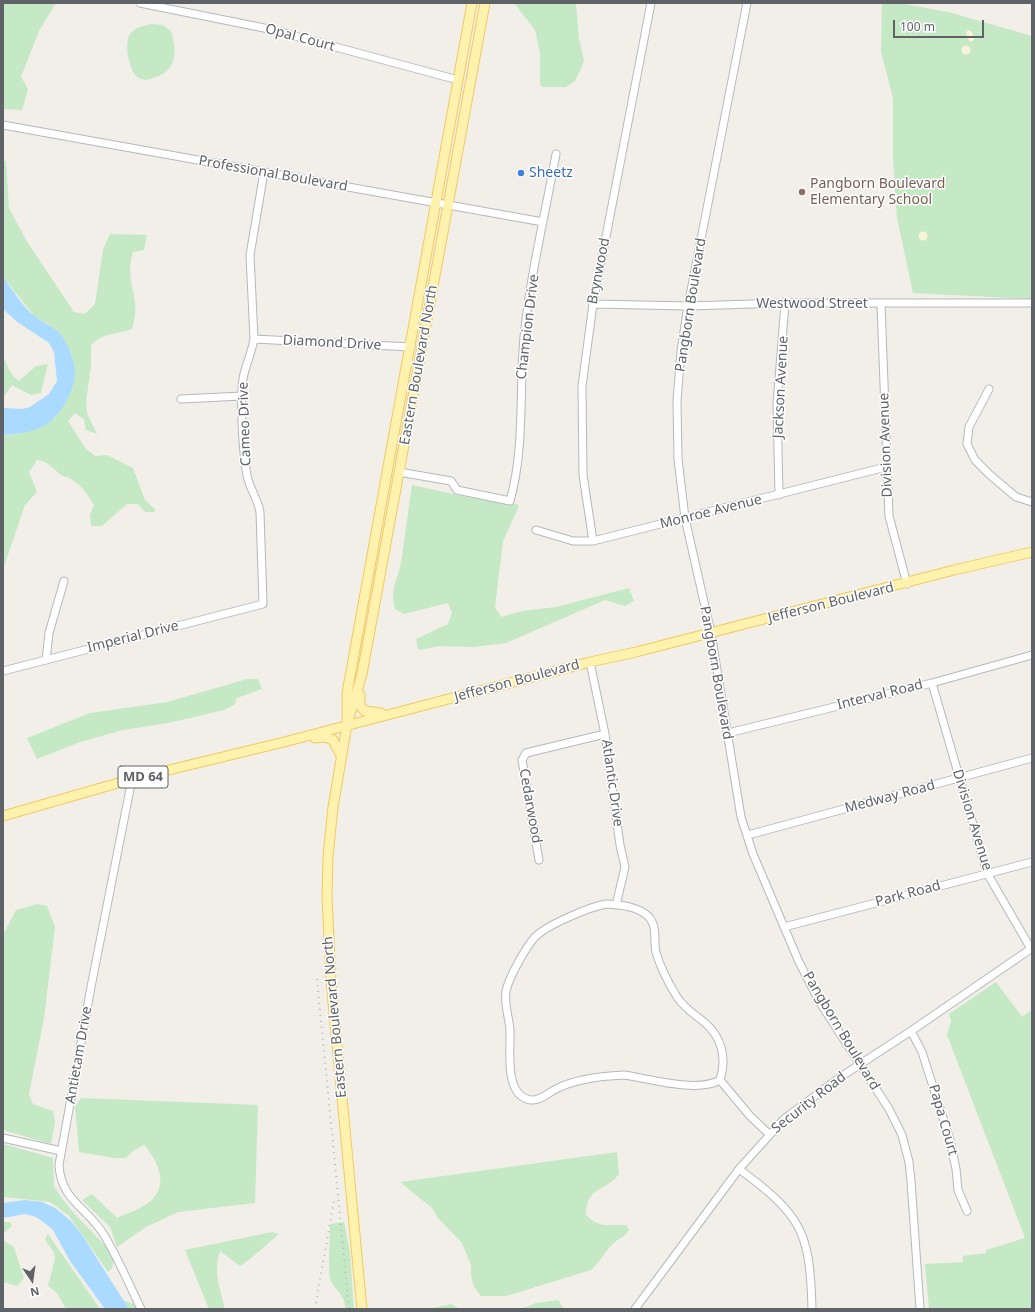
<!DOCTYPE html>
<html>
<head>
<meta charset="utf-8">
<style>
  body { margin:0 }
  #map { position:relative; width:1035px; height:1312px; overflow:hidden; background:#f1efe8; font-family:"Noto Sans",sans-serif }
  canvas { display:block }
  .frame { position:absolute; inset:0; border:4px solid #5f6368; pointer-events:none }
  .north { position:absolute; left:12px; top:1260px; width:40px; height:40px; -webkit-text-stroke:3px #fff; paint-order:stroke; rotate:167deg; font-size:11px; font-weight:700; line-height:16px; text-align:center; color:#5f6368 }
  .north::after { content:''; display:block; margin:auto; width:14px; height:18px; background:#5f6368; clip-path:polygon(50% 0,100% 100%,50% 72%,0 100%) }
  .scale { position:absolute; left:893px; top:20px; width:91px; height:18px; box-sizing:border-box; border:2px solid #5f6368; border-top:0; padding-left:5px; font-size:12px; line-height:14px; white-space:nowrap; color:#5f6368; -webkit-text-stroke:3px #fff; paint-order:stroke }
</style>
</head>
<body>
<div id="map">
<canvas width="1035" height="1312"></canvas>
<div class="frame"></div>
<div class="north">N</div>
<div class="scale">100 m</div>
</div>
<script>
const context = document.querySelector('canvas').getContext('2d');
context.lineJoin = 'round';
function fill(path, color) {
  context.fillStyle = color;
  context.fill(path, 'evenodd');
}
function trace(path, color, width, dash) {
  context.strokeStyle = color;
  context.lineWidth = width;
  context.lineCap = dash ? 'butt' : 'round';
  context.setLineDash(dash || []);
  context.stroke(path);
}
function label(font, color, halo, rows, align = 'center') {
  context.font = font + ' "Noto Sans",sans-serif';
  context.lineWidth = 3;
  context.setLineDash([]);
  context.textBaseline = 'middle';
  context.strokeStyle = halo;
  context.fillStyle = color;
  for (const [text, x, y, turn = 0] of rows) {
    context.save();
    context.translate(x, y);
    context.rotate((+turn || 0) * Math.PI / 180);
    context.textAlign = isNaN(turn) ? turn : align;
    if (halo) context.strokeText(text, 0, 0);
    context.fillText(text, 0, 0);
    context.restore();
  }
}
fill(new Path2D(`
  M 3,3 L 56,3 L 39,31 L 21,77 L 28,89 L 22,110 L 3,109 Z
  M 514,3 L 576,3 L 579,39 L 584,60 L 580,71 L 575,81 L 566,87 L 543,87 L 540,85 L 540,53 L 535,30 Z
  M 882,3 L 899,3 L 948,12 L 1032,36 L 1032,299 L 913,293 L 897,218 L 893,159 L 893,98 L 881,52 Z
  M 151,24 L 162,25 L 171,31 C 179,59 174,75 145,80 C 142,79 138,78 136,76 C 129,68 123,42 131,33 C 136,27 144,26 151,24 Z
  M 3,161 L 6,161 L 9,208 L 26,240 L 74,312 L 85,314 L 95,304 L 103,250 L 110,234 L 147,235 L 144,250 L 133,252 C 123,283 143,298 132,329 C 116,335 104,332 91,345 L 91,367 L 86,401 L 87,413 L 97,434 L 86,430 L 84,419 L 75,413 L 68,421 L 86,449 L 95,456 L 107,455 L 133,468 L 145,500 L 155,509 L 155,512 L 145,512 L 138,504 L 127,504 L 102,526 L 91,526 L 90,515 L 94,505 C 88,495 81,484 71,479 C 69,477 65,477 63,476 C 53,470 49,461 37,460 L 29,472 L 37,492 L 25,505 L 3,569 L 3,435 L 17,434 L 56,417 L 66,401 L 75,374 L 66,344 L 51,326 L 35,317 L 3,277 Z
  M 3,358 C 11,369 6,371 19,381 L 36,366 L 48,364 L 41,393 L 31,395 L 12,385 L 3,398 Z
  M 412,485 L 471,498 L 516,504 L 519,506 L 503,541 L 495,607 L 501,617 L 522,611 L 556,607 L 629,588 L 634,601 L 625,606 L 605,600 L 506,643 L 473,647 L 440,646 L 418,650 L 416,639 L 448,624 L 452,613 L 448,603 L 404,614 L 395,609 C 390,587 397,582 401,563 C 405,537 408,511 412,485 Z
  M 247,679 L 258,679 L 262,689 L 237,698 L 234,705 L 224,710 L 168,723 L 123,730 L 80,742 L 37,759 L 27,738 L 90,713 L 167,702 Z
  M 37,904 L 47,906 L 55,927 L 44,1018 L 29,1094 L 33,1104 L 53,1111 L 55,1122 L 51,1144 L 3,1130 L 3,935 L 16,910 Z
  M 996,982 L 1022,1017 L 1032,1010 L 1032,1309 L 929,1309 L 925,1264 L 963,1262 L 963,1256 L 986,1253 L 986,1250 L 1025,1238 L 947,1035 L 951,1021 L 949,1014 Z
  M 81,1098 L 258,1105 L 255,1203 L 178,1212 L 146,1227 L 117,1247 L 110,1227 L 82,1200 L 92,1194 L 117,1218 C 128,1213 148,1207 155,1196 C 168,1180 155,1157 144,1145 L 134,1150 L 126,1158 L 114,1158 L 79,1152 L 75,1107 Z
  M 3,1144 L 53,1158 L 54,1186 L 59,1194 L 72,1211 L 115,1256 L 112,1268 L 108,1272 L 69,1216 L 50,1202 L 3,1197 Z
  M 617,1152 L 619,1174 C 604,1193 587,1185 586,1215 C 598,1228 610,1225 626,1225 L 629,1229 C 626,1236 622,1237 616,1241 C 606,1249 600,1262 591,1270 L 506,1296 L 481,1296 L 474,1287 L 471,1276 L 471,1265 L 462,1243 L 438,1218 L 432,1208 L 400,1182 Z
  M 3,1222 L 10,1222 L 12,1226 L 3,1234 L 4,1241 L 14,1247 L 24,1278 L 17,1286 L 3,1282 Z
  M 344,1222 L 350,1252 L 354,1309 L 345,1309 C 346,1294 333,1289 330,1278 C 328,1269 330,1236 330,1224 Z
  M 272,1232 L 279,1234 L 250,1259 L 240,1266 L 220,1251 C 213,1271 220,1289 225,1309 L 209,1309 L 185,1250 Z
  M 48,1234 L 100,1309 L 66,1309 L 57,1293 L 48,1286 L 55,1258 L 54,1253 L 45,1239 Z
  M 122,1300 L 134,1304 L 137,1309 L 129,1309 Z
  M 558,1300 L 564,1309 L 521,1309 L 536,1303 Z
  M 451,1304 L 460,1309 L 429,1309 Z`), '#c5e8c5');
fill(new Path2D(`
  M 968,30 L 972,32 L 974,40 L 971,42 L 969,41 L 966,33 Z
  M961.5 50a4.5 4.5 0 1 1 9 0a4.5 4.5 0 1 1-9 0Z
  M918.5 236a4.5 4.5 0 1 1 9 0a4.5 4.5 0 1 1-9 0Z`), '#fbf3d9');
fill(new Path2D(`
  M 3,277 C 12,289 24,309 36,317 C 44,324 54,326 61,335 C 68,343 76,364 75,375 C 73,392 62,414 47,424 C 35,432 17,434 3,435 L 3,408 L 22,409 L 30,407 L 49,394 L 57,381 L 54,352 L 49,343 L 16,321 L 3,309 Z
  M 25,1200 L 42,1202 L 55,1208 L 71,1221 L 82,1235 L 129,1309 L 105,1309 L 70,1261 L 53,1230 L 46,1224 L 36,1217 L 25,1214 L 3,1218 L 3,1203 Z`), '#aadaff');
const minor = new Path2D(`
  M 140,3 L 269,29 L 458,80
  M 747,3 L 688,306 L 681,351 L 677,401 L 678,459 L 685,518 L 711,633 L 741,817 L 753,854 L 799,962 L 819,1001 L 889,1109 L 902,1135 L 909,1162 L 911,1181 L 920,1309
  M 3,125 L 543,222
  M 593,304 L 688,306 L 785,303 L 1032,303
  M 881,304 L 889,516 L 907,584
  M 254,339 L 411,347
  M 989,389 L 969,427 L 967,444 L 975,460 L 990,475 L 1016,497 L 1032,502
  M 181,399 L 242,396
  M 399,472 L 451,481 L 457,490 L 510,501 C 525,448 519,391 524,337 C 530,276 545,215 556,154
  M 779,495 L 777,404 L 785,303
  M 536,530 L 573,541 L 593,541 L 886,467
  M 593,541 L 583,475 L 582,386 L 593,304 L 651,3
  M 46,660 L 49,633 L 64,581
  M 590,662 L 605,734 L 620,845 L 625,867 L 616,905
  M 3,671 L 263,604 L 260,512 C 258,499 249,488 247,475 C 243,454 239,393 244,374 C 247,362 252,351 254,339 L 250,255 L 264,172
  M 932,683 L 987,873 L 1031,949
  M 728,733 L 932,683 L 1032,655
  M 132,779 L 91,987 L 59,1165 C 61,1201 87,1207 104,1235 C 118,1258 129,1284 141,1309
  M 748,835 L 1032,758
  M 539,860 L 522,760 L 526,753 L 605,734
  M 606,904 C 621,905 638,906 649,917 C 658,928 653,940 656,952 C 660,967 669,984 677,997 C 684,1008 694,1014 704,1022 C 722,1037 727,1058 720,1080 C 697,1093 651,1079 624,1075 C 602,1076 575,1079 556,1089 C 548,1093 540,1101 531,1100 C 503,1096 511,1048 510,1030 C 509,1018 504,1003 506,991 C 509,977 526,947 535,937 C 547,925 589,907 606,904 Z
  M 784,927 L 1032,862
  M 911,1031 L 922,1052 L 950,1140 L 956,1169 L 958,1190 L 967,1211
  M 720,1080 L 750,1116 L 769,1134
  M 3,1138 L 61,1151
  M 739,1169 C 801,1215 810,1230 812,1309
  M 635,1309 L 739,1169 L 784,1119 L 839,1078 L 911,1031 L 1032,948`);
const major = new Path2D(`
  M 360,695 L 360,706 L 365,711 L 381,713
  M 347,720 L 347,693 L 472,3
  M 315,738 L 325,737 L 333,740 L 341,756
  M 3,816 L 132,779 L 284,742 L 590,662 L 636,652 L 954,570 L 1032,552
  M 362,1309 L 331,981 L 327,897 L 328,856 L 333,807 L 347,725 L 362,674 L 485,3`);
trace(minor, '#b5b8bc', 9);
trace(major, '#f2c960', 11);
trace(minor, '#fff', 7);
trace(major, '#fff2af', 9);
trace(new Path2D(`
  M 317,979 L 349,1309
  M 315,1309 L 334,1200`), '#b6b7b8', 2, [1, 5]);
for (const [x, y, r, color] of [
  [521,173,4,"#3f7fe0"],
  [802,192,4,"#8d6e63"]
]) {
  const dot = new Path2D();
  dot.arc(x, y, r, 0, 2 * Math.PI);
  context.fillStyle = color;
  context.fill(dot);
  trace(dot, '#fff', 1.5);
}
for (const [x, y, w] of [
  [143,777,50]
]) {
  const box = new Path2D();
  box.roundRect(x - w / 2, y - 11, w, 22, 3);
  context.fillStyle = '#fff';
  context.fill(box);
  trace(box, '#5f6368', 1);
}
label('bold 13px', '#5f6368', null, [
  ["MD 64",143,777]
]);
label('14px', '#5f6368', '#fff', [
  ["Opal Court",300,38,15],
  ["Professional Boulevard",273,174,10],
  ["Brynwood",599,271,-79],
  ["Westwood Street",812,304],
  ["Pangborn Boulevard",691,305,-81],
  ["Champion Drive",528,327,-83],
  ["Diamond Drive",332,343,3],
  ["Eastern Boulevard North",419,365,-80],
  ["Jackson Avenue",781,387,-87],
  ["Cameo Drive",245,424,-92],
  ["Division Avenue",886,445,-92],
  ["Monroe Avenue",711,512,-14],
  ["Jefferson Boulevard",831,603,-14],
  ["Imperial Drive",133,637,-14],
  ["Pangborn Boulevard",716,673,80],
  ["Jefferson Boulevard",517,681,-15],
  ["Interval Road",880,695,-14],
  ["Atlantic Drive",612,783,82],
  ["Medway Road",890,797,-15],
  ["Cedarwood",530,806,80],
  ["Division Avenue",972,820,73],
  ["Park Road",908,894,-15],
  ["Eastern Boulevard North",335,1017,-95],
  ["Pangborn Boulevard",841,1031,59],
  ["Antietam Drive",79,1055,-80],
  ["Security Road",809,1103,-38],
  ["Papa Court",943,1120,74]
]);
label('14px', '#366cbe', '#fff', [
  ["Sheetz",529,173]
], 'left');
label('14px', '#785e54', '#fff', [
  ["Pangborn Boulevard",810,184],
  ["Elementary School",810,200]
], 'left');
</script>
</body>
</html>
